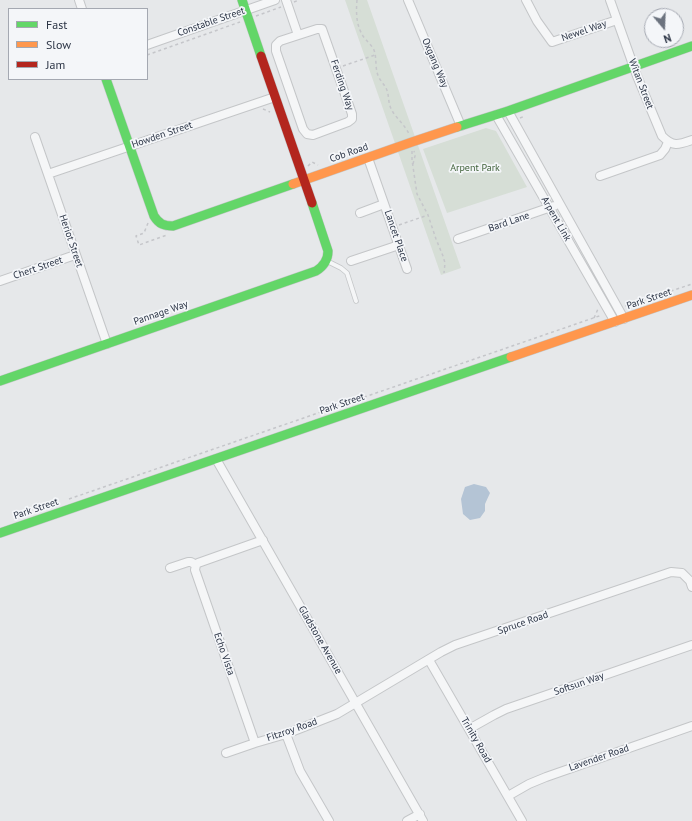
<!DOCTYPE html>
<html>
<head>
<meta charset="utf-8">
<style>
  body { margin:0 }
  #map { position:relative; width:692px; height:821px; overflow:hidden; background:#e6e8ea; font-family:"PT Sans",sans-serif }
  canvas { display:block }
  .legend { position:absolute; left:8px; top:8px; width:140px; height:72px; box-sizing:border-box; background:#f4f6f9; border:1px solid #a4a8b1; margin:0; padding:5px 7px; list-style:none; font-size:12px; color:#2b3445 }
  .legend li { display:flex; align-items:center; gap:8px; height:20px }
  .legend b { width:20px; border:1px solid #a4a8b1 }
  .north { position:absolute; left:644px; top:8px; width:40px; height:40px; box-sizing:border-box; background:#f4f6f9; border:1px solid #a4a8b1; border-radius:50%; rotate:161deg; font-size:11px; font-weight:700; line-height:16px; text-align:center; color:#2b3445 }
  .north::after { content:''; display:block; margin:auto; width:14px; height:18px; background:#6c737f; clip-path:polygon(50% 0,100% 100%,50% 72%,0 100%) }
</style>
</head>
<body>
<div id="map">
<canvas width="692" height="821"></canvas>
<ul class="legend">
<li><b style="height:5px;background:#63d668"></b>Fast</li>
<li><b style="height:5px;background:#ff974d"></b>Slow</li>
<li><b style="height:5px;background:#b3261e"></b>Jam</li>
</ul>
<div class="north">N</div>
</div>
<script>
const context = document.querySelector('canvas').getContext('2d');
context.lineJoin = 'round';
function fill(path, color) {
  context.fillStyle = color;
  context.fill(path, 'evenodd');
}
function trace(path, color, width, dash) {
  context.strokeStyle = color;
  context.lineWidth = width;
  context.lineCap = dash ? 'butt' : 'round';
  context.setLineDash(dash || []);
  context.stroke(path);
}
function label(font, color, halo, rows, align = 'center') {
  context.font = font + ' "PT Sans",sans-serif';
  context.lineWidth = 3.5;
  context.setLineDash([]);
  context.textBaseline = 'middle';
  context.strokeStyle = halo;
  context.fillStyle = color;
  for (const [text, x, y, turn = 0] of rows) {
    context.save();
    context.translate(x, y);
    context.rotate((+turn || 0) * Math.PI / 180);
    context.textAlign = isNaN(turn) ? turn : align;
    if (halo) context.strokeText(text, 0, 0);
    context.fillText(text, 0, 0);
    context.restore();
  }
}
fill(new Path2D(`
  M 345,0 L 367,0 L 461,268 L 441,275 Z
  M 486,128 L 496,131 L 527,187 L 447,213 L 423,149 Z`), '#d6ded6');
fill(new Path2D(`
  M 474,484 L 486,487 L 490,493 L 485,504 L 485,511 L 480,518 L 470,520 L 463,514 L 461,499 L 465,487 Z`), '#b4c4d5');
const lane = new Path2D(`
  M 327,261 L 341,268 L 347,273 L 356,301`);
const street = new Path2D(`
  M 79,0 L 82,9
  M 286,0 L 298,35
  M 408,0 L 461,126
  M 526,0 L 537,21 L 552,42 L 617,20
  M 610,0 L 637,76 L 662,136 C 673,147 678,145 692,140
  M 317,29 L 322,29 L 352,114 L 352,119 L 348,122 L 313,135 L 307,134 L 303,129 L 276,51 L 276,45 L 280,41 Z
  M 147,45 L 275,0
  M 508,111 L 624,319
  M 496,115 L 615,322
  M 35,137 L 107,344
  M 368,158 L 407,269
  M 48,174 L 275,97
  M 600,176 L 660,155 L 665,149 L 668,142
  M 360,213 L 384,204
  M 458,239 L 554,206
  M 351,261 L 399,245
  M 0,281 L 75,255
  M 216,459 L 423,821
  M 170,568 L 188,562 L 191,562 L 196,565
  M 429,660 L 522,821
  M 469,729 L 494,715 L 506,709 L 692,645
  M 286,734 L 300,771 L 329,821
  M 255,743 L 195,570 L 196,565 L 198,563 L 263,540
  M 226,753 L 255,743 L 286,734 L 337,714 L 441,652 L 455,645 L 671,572 L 682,573 L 690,581 L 692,587
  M 508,796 L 529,784 L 546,777 L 692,726
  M 407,821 L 420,814`);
const fast = new Path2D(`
  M 242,0 L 261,56
  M 106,79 L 154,216 C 159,224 164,226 173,226 L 293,184
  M 457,127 L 508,111 L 692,46
  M 0,381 L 316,271 C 324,266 328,260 328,251 L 312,203
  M 0,533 L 511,357`);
const slow = new Path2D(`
  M 293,184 L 412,142 L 457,127
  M 511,357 L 692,295`);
const jam = new Path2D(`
  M 261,56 L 312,203`);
trace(lane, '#c4c6c8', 5.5);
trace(street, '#c4c6c8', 10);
trace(fast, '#c4c6c8', 10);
trace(slow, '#c4c6c8', 10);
trace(jam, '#c4c6c8', 10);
trace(new Path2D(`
  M 357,0 C 356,12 356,25 363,36 C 366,40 370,44 373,48 C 377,55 375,64 377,72 C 378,78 383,83 386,88 C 389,94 388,100 390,106 C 393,116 404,123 409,134
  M 294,2 L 299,0
  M 256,16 L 281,7
  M 147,55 L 240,22
  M 343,66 L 375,55
  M 263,109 L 270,112
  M 520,118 L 525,116
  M 412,151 L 412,160 L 417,194 L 428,215 L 436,239 L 443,256 L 445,263 L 444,273
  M 413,164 L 415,156 L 414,151
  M 308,166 L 312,162 L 318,165
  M 148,223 L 144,233 L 136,236 L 139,245 L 167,235
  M 399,225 L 428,215
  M 626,305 L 626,306 L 692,284
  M 594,318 L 598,309
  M 69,499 L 602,315`), '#c5c6ca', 1.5, [3, 3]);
trace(lane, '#f5f6f7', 4);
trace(street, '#f5f6f7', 8);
trace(fast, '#63d668', 9);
trace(slow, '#ff974d', 9);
trace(jam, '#b3261e', 9);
label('10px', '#2b3445', '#f4f6f9', [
  ["Constable Street",211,22,-19],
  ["Newel Way",584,31,-19],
  ["Oxgang Way",435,63,67],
  ["Witan Street",641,84,69],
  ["Ferding Way",342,85,71],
  ["Howden Street",162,135,-19],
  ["Cob Road",349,153,-19],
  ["Arpent Link",556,219,60],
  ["Bard Lane",509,222,-19],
  ["Lancet Place",396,236,71],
  ["Heriot Street",71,241,71],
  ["Chert Street",38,268,-19],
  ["Park Street",649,299,-19],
  ["Pannage Way",161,313,-19],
  ["Park Street",342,404,-19],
  ["Park Street",36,509,-19],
  ["Spruce Road",523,623,-19],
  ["Gladstone Avenue",320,640,60],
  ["Echo Vista",224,654,71],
  ["Softsun Way",579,684,-19],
  ["Fitzroy Road",292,730,-19],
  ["Trinity Road",476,740,60],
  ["Lavender Road",599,758,-19]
]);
label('10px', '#3f6138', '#f4f6f9', [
  ["Arpent Park",475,168]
]);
</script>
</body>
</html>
